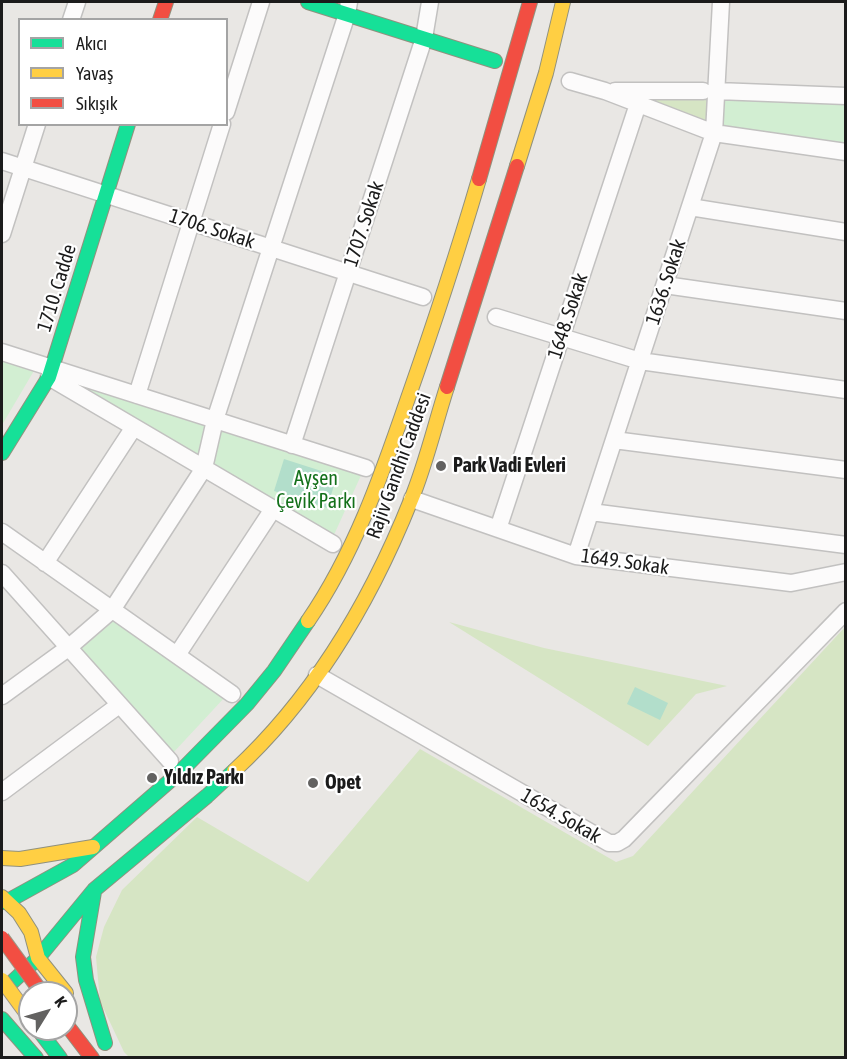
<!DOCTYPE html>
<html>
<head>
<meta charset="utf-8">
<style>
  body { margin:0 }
  #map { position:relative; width:847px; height:1059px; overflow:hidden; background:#e9e7e4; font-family:"Asap Condensed",sans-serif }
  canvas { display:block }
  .frame { position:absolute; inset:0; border:3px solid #1b1b1b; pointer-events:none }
  .legend { position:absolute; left:18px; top:18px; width:210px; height:108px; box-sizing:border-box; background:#fff; border:2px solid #a4a4a4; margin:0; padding:8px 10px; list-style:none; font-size:18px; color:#1b1b1b }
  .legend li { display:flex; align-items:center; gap:12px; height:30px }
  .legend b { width:30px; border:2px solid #a4a4a4 }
  .north { position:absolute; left:18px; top:981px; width:60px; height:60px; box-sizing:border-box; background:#fff; border:2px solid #a4a4a4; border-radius:50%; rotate:53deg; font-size:16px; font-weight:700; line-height:24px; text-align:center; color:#1b1b1b }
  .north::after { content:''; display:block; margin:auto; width:21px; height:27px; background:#636261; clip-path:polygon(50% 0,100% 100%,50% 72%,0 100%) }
</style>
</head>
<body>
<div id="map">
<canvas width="847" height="1059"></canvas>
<div class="frame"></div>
<ul class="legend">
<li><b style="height:8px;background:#16e098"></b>Akıcı</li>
<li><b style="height:8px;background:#ffcf43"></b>Yavaş</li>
<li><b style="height:8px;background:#f24e42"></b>Sıkışık</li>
</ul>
<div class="north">K</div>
</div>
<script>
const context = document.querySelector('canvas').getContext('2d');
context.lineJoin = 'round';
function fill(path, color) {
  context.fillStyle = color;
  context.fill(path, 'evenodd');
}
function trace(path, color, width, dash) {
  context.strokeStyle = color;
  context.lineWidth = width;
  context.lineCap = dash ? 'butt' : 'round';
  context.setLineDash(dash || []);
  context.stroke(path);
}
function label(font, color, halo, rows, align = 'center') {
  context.font = font + ' "Asap Condensed",sans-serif';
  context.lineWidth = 4.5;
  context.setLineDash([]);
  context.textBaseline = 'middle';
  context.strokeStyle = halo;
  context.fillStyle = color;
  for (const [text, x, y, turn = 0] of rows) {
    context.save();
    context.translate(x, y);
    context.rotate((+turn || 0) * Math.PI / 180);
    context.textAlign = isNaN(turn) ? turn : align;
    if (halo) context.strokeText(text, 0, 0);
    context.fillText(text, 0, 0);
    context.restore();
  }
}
fill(new Path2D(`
  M 624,94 L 709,94 L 708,128 Z
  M 449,622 L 544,648 L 727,686 L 696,694 L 648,746 Z
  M 845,627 L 845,1057 L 129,1057 L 124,1052 L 100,1001 L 96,957 L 104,927 L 122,890 L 197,817 L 308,882 L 420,749 L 616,862 L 633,856 Z`), '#d6e5c4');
fill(new Path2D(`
  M 721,99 L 845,102 L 845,147 L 721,127 Z
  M 2,359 L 35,369 L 2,425 Z
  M 66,379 L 210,422 L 201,460 Z
  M 217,425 L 363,471 L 333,537 L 208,465 Z
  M 117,618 L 226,696 L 172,754 L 81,649 Z`), '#d2eed2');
fill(new Path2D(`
  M 284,459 L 337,476 L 327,508 L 274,491 Z
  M 635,687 L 668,703 L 660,720 L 627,704 Z`), '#b2decb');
const street = new Path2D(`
  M 71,20 L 77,2
  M 570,81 L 605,91 L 714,133 L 846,152
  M 615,91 L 703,91
  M 717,91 L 846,96
  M 226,112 L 261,2
  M 2,161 L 423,297
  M 690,207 L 846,232
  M 2,234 L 37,124
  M 665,285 L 846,311
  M 496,317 L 640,361 L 846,390
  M 2,352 L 366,468
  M 49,377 L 333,544
  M 137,395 L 222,124
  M 614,440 L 846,470
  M 292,445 L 424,38 L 430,2
  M 412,499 L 576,556 L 791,583 L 846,572
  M 591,512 L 846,545
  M 498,529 L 638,104
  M 2,532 L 232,694
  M 576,556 L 714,133 L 721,2
  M 45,563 L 134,427
  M 2,573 L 170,761
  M 177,655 L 273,509
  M 317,675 L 609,843 L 617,843 L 624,839 L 846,611
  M 2,696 L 68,648 L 112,610 L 204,468 L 215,420 L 347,14 L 349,2
  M 2,792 L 119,705`);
const fast = new Path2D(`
  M 308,2 L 495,61
  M 2,453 L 49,377 L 128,124
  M 94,892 L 83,957 L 86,980 L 105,1043
  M 2,902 L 6,902 L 73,865 L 180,772 L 247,704 L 274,671 L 308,621
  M 9,985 L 38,958 L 94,890 L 207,796 L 234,771
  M 2,1019 L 36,1058
  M 38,1029 L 60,1058`);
const slow = new Path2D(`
  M 517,166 L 546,73 L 563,2
  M 308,621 C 354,554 381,477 407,401 C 433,327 457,254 479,179
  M 234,771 C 314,697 371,600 411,500 C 426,464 435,424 447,387
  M 2,858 L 20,859 L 93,847
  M 2,897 L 19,913 L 31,932 L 38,958 L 66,993`);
const jam = new Path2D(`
  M 160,20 L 166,2
  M 479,179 L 530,2
  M 447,387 L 517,166
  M 66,1024 L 92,1058`);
trace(street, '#c2c1c0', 19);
trace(fast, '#90917e', 16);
trace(slow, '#90917e', 16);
trace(jam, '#90917e', 16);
trace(street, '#fcfbfb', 16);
trace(fast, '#16e098', 14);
trace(slow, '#ffcf43', 14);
trace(jam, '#f24e42', 14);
const slowBridge = new Path2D(`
  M 2,980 L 30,1018`);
const jamBridge = new Path2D(`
  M 2,938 L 42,993`);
trace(slowBridge, '#9d9483', 16, []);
trace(jamBridge, '#9d9483', 16, []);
trace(slowBridge, '#ffcf43', 14);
trace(jamBridge, '#f24e42', 14);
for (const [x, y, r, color] of [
  [441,466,6,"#636261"],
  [152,778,6,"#636261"],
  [313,783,6,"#636261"]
]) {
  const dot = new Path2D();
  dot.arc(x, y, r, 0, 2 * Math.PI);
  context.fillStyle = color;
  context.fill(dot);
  trace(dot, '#fff', 2);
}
label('20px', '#1b1b1b', '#fff', [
  ["1707. Sokak",364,224,-72],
  ["1706. Sokak",212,229,18],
  ["1636. Sokak",666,282,-72],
  ["1710. Cadde",57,288,-73],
  ["1648. Sokak",568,316,-72],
  ["Rajiv Gandhi Caddesi",399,466,-70],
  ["1649. Sokak",625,562,8],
  ["1654. Sokak",561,816,30]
]);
label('bold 20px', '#1b1b1b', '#fff', [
  ["Park Vadi Evleri",453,466],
  ["Yıldız Parkı",164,778],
  ["Opet",325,783]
], 'left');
label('20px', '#13701a', '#fff', [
  ["Ayşen",316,479],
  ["Çevik Parkı",316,502]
]);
</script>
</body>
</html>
